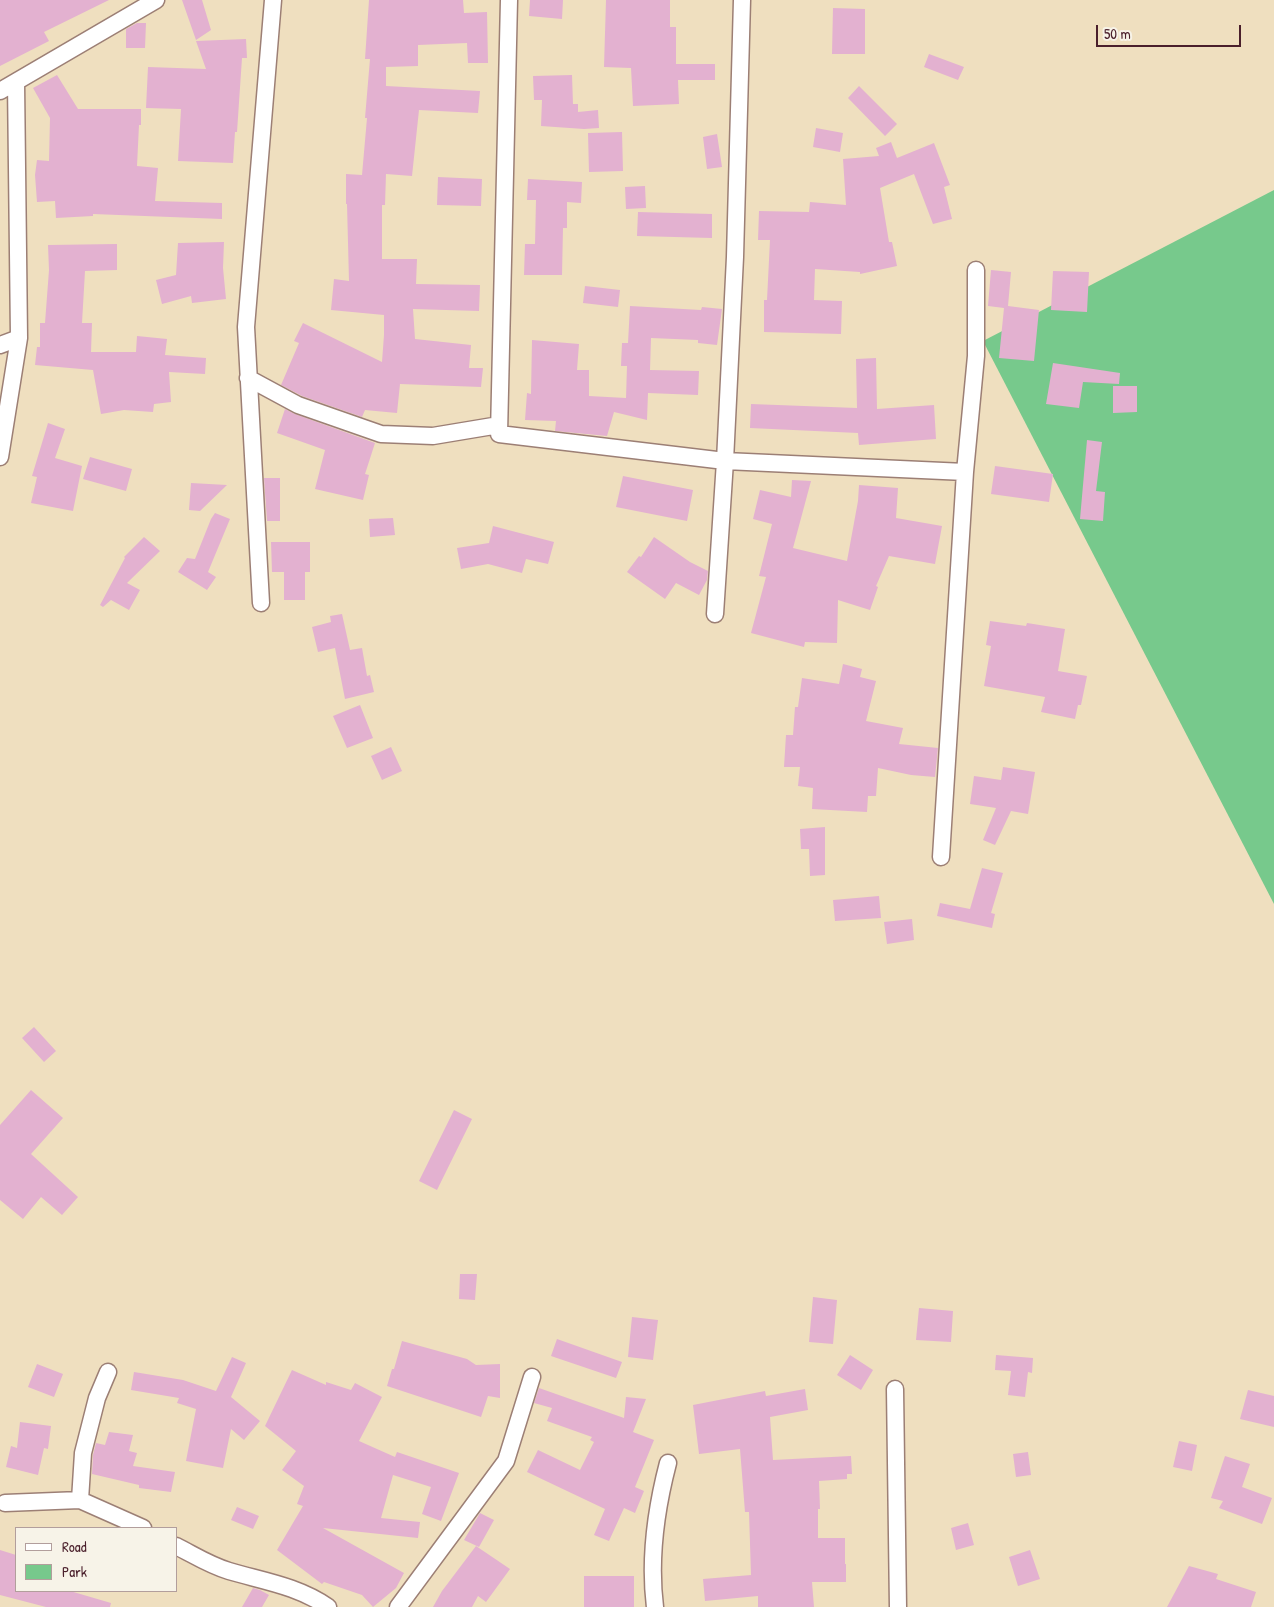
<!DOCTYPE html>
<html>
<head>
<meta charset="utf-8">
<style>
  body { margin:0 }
  #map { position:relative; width:1274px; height:1607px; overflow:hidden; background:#efdfbf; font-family:"Patrick Hand",sans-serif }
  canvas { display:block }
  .legend { position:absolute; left:15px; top:1527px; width:162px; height:65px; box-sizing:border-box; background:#f7f3e8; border:1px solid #b29e9c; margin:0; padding:6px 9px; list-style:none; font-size:15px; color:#4a1f2b }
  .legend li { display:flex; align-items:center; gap:10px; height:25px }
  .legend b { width:25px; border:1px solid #b29e9c }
  .scale { position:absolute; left:1096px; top:25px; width:145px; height:22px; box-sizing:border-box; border:2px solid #4a1f2b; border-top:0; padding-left:6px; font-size:15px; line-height:18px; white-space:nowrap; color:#4a1f2b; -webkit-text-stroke:4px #f7f3e8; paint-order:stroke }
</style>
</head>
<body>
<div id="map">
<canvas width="1274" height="1607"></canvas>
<ul class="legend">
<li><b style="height:6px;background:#fff"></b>Road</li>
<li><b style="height:14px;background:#77c98c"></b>Park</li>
</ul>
<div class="scale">50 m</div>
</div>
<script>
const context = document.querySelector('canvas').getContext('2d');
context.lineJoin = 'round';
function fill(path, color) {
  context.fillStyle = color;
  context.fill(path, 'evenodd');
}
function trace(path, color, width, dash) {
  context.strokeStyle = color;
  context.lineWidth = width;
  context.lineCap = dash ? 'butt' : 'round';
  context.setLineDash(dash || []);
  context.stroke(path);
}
fill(new Path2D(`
  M 1274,190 L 1274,904 L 983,341 Z`), '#77c98c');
fill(new Path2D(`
  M 0,0 L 109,0 L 44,32 L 49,41 L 0,66 Z
  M 182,0 L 202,0 L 211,30 L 196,40 Z
  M 369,0 L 463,0 L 464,13 L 487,12 L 488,63 L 468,63 L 467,43 L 418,45 L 418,66 L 386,67 L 386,86 L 480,91 L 478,113 L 419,110 L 412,176 L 386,174 L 385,205 L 382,205 L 382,259 L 417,259 L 416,284 L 480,285 L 479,311 L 413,309 L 415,339 L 471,345 L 469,368 L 483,368 L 481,387 L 400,384 L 397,413 L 365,410 L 362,417 L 302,396 L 281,385 L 299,343 L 294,341 L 303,323 L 382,362 L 384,335 L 384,315 L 331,310 L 334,279 L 349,281 L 347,204 L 346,204 L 346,174 L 362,175 L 367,118 L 365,118 L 370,59 L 365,59 Z
  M 530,0 L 563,0 L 562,19 L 529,16 Z
  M 606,0 L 670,0 L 670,27 L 676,27 L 676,64 L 715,64 L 715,80 L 678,80 L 679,104 L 633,106 L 631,68 L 604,67 Z
  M 833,8 L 865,9 L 865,54 L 832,54 Z
  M 137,23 L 146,23 L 145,48 L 126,48 L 126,29 Z
  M 246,39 L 247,58 L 242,58 L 237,132 L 235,132 L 233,163 L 178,161 L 181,109 L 146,108 L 148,67 L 206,69 L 196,41 Z
  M 929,54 L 964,67 L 958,80 L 924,67 Z
  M 57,75 L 78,109 L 141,109 L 141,125 L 139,125 L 137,166 L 158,168 L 155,201 L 222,203 L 222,219 L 93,214 L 93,216 L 56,218 L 55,201 L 37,202 L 35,175 L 37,160 L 49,161 L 50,118 L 33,88 Z
  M 572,75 L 573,104 L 578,104 L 578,112 L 598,110 L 599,128 L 584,129 L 541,126 L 542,100 L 534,100 L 533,76 Z
  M 859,86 L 897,124 L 885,136 L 848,98 Z
  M 816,128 L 843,133 L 840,152 L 813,147 Z
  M 622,132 L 623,171 L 589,172 L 588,133 Z
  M 717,134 L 722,167 L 707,169 L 703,137 Z
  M 891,142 L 897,158 L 934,143 L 950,185 L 944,187 L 952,219 L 933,224 L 914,174 L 880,188 L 889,242 L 892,242 L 897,266 L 860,274 L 860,272 L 815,269 L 814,300 L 842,301 L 841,334 L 764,332 L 764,300 L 767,300 L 770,240 L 758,240 L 759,211 L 809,212 L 810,202 L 846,205 L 843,159 L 879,156 L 876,148 Z
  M 438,177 L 482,179 L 481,206 L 437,205 Z
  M 528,179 L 582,182 L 581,203 L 567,202 L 567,228 L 563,228 L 562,275 L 524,275 L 525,244 L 535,244 L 536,200 L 527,200 Z
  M 645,186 L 646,208 L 626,209 L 625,187 Z
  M 638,212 L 712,214 L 712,238 L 637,236 Z
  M 224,242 L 223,268 L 226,299 L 192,303 L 191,296 L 162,304 L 156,280 L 176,275 L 178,243 Z
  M 117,244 L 117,270 L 85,271 L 82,323 L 92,323 L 91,352 L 136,352 L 137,336 L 167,339 L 165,355 L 206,358 L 205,374 L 169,372 L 171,402 L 154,404 L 153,412 L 124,410 L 101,414 L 93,370 L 35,365 L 37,347 L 40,347 L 40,323 L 45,323 L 49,270 L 48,245 Z
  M 991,270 L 1011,272 L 1008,306 L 1039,310 L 1034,361 L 999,358 L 1004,308 L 988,306 Z
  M 1053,271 L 1089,272 L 1087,312 L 1051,310 Z
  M 585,286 L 620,290 L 618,307 L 583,303 Z
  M 630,306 L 701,310 L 702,307 L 722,309 L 717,345 L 698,343 L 698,340 L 651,338 L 650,370 L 699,371 L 698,395 L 648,393 L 647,420 L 614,412 L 607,436 L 555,431 L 556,421 L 525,420 L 527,393 L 531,394 L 532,340 L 579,344 L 577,370 L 589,370 L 589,396 L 626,398 L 627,366 L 621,366 L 622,343 L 628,343 Z
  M 876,358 L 877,409 L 934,405 L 936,439 L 859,445 L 858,433 L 750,428 L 751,404 L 857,408 L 856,359 Z
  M 1053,363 L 1120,373 L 1119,384 L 1083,382 L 1079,408 L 1046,404 Z
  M 1113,386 L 1137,386 L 1137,412 L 1113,413 Z
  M 285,409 L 295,414 L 375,443 L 365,474 L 369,475 L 363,500 L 315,489 L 325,450 L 277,433 Z
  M 48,423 L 65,429 L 55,458 L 82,466 L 73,511 L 31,503 L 37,477 L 32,476 Z
  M 1087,440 L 1102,442 L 1096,491 L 1105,492 L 1103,521 L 1080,519 Z
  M 90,457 L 132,469 L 126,491 L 83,479 Z
  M 995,466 L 1053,474 L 1049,502 L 991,494 Z
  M 623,476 L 693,490 L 687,521 L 616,507 Z
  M 264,478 L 280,478 L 280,521 L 267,521 Z
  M 792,480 L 811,481 L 793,548 L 847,561 L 858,501 L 859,485 L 898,488 L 896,518 L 942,526 L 935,564 L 889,556 L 876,586 L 878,587 L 870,610 L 838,600 L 837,643 L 805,642 L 804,647 L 751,633 L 766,577 L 759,576 L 772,524 L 753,519 L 760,490 L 791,497 Z
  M 191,483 L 227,485 L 200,511 L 189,510 Z
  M 215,513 L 230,519 L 208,572 L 216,577 L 207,590 L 178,572 L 187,558 L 195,559 L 211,519 Z
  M 393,518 L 395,535 L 370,537 L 369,519 Z
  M 493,526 L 554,542 L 548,564 L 526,559 L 522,573 L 488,564 L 461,569 L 457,548 L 489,543 Z
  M 144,537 L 160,551 L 127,583 L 140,590 L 129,610 L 111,600 L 103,607 L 100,605 L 125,558 L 124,557 Z
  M 654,537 L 690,562 L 708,571 L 707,580 L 699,595 L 676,583 L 665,599 L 627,572 L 639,556 L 641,557 Z
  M 271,542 L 310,542 L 310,572 L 305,572 L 305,600 L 284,600 L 284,572 L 272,572 Z
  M 342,614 L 350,650 L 362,648 L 367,676 L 370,675 L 374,692 L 345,699 L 335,648 L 318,652 L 312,627 L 331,622 L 330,616 Z
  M 990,621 L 1026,626 L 1027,623 L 1065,629 L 1058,671 L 1087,676 L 1081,705 L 1078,705 L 1075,719 L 1041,712 L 1045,697 L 984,686 L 991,646 L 986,645 Z
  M 843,664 L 862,669 L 860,677 L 876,681 L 866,721 L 903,728 L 899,744 L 938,748 L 935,777 L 911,775 L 878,768 L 876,796 L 868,796 L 867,812 L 812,809 L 813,788 L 798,786 L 800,767 L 784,767 L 786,735 L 793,735 L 795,707 L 798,707 L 802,678 L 839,684 Z
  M 360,705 L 373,738 L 347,748 L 333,716 Z
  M 391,747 L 402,771 L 382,780 L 371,756 Z
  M 1003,767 L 1035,772 L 1028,814 L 1011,811 L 995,845 L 983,840 L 996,808 L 970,804 L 974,776 L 1001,780 Z
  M 825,827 L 825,875 L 810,876 L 809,849 L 801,849 L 800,829 Z
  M 982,868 L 1003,873 L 991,913 L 995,914 L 992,928 L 937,916 L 940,903 L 970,909 Z
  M 879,896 L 881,918 L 835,921 L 833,900 Z
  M 912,919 L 914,940 L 887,944 L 884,922 Z
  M 34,1027 L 56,1051 L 44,1062 L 22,1038 Z
  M 31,1090 L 63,1118 L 31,1154 L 78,1197 L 62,1215 L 41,1197 L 23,1219 L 0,1200 L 0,1125 Z
  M 454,1110 L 472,1119 L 437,1190 L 419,1181 Z
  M 460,1274 L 477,1274 L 475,1300 L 459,1299 Z
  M 813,1297 L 837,1300 L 833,1344 L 809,1342 Z
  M 919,1308 L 953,1311 L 951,1342 L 916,1340 Z
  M 632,1317 L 658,1320 L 653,1360 L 628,1357 Z
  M 557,1339 L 622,1362 L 616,1378 L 551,1356 Z
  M 402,1341 L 467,1359 L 476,1365 L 500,1364 L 500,1398 L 488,1396 L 481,1417 L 387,1386 L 392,1369 L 394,1369 Z
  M 850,1355 L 873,1370 L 861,1390 L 837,1375 Z
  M 996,1355 L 1033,1358 L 1032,1373 L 1028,1372 L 1025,1397 L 1008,1395 L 1011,1371 L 995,1370 Z
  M 232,1357 L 246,1363 L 231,1397 L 260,1421 L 244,1440 L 231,1429 L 223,1468 L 186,1461 L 196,1409 L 177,1403 L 179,1398 L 131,1390 L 134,1372 L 183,1380 L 216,1391 Z
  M 37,1364 L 63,1374 L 54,1397 L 28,1387 Z
  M 292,1370 L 326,1385 L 326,1382 L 351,1390 L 355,1383 L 382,1397 L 359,1441 L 395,1457 L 397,1452 L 459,1473 L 441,1521 L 422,1514 L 431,1487 L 393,1475 L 381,1518 L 420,1522 L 418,1538 L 323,1528 L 404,1573 L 396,1588 L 373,1607 L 362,1595 L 324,1582 L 322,1584 L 277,1550 L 303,1506 L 297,1504 L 304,1486 L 282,1470 L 296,1451 L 265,1426 Z
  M 539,1388 L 624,1418 L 626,1397 L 646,1399 L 633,1432 L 654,1440 L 635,1487 L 644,1491 L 635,1513 L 624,1508 L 609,1541 L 594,1535 L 605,1509 L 527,1472 L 538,1450 L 580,1470 L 594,1442 L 590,1440 L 592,1437 L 547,1421 L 552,1408 L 534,1403 Z
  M 805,1389 L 808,1410 L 770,1417 L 773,1460 L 851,1456 L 852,1474 L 847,1474 L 847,1479 L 819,1481 L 820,1509 L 818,1509 L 818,1538 L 845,1538 L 845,1564 L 846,1564 L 846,1582 L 812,1582 L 814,1607 L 758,1607 L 758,1596 L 705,1601 L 703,1579 L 751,1575 L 749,1512 L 745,1512 L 740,1449 L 699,1454 L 693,1405 L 765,1391 L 766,1396 Z
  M 1248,1390 L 1274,1396 L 1274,1427 L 1240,1419 Z
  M 20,1422 L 51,1426 L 48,1449 L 44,1448 L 38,1475 L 6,1467 L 11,1446 L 17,1448 Z
  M 109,1432 L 133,1435 L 129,1451 L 137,1453 L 133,1466 L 175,1472 L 171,1492 L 139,1488 L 139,1485 L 92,1474 L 93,1455 L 96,1443 L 105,1445 Z
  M 1179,1441 L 1197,1445 L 1192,1471 L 1173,1467 Z
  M 1028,1452 L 1031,1475 L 1016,1477 L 1013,1454 Z
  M 1225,1456 L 1250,1464 L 1242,1487 L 1272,1498 L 1262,1524 L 1219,1508 L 1223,1501 L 1211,1498 Z
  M 237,1507 L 259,1516 L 253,1529 L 231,1520 Z
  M 480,1513 L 494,1520 L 479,1547 L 464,1540 Z
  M 968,1523 L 974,1545 L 956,1550 L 951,1528 Z
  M 476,1546 L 510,1569 L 486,1602 L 478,1596 L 472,1607 L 433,1607 L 442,1591 Z
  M 0,1550 L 16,1555 L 16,1591 L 70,1591 L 111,1603 L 110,1607 L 46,1607 L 0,1595 Z
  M 1030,1550 L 1040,1579 L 1018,1586 L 1009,1557 Z
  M 1189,1566 L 1218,1574 L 1216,1579 L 1256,1592 L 1251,1607 L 1167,1607 Z
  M 584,1576 L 634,1576 L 634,1607 L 584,1607 Z
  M 253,1588 L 260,1590 L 269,1595 L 262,1607 L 242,1607 Z`), '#e3b1d0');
const street = new Path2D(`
  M 509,0 L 499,434 L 725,461 L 965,472
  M 0,91 L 156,0
  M 0,345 L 19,338
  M 248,378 L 298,405 L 381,434 L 433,436 L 499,425
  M 0,457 L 19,338 L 16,82
  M 261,603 L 246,327 L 273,0
  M 715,614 L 725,461 L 735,257 L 742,0
  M 941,857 L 965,472 L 976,356 L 976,270
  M 895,1389 L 898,1607
  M 80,1500 L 83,1453 L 97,1398 L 108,1372
  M 5,1503 L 80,1500 L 143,1528
  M 176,1546 C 194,1555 209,1565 229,1571 C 263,1581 298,1586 328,1607
  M 398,1607 L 506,1461 L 532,1377
  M 655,1607 C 649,1559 656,1509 668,1463`);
trace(street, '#9c7f75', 19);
trace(street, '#fff', 16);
</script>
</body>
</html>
